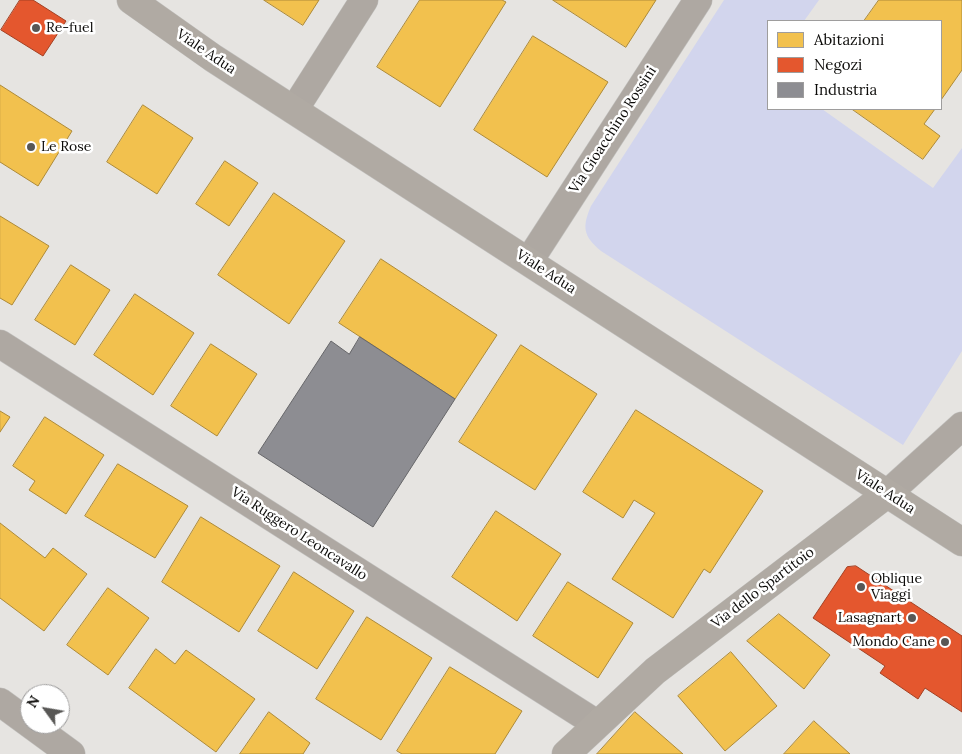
<!DOCTYPE html>
<html>
<head>
<meta charset="utf-8">
<style>
  body { margin:0 }
  #map { position:relative; width:962px; height:754px; overflow:hidden; background:#e6e4e1; font-family:Lora,serif }
  canvas { display:block }
  .legend { position:absolute; left:767px; top:20px; width:175px; height:90px; box-sizing:border-box; background:#fff; border:1px solid #9e9d9d; margin:0; padding:6px 9px; list-style:none; font-size:15px; color:#0c0b09 }
  .legend li { display:flex; align-items:center; gap:10px; height:25px }
  .legend b { width:25px; border:1px solid #9e9d9d }
  .north { position:absolute; left:20px; top:684px; width:50px; height:50px; box-sizing:border-box; background:#fff; border:1px solid #9e9d9d; border-radius:50%; rotate:302deg; font-size:14px; font-weight:700; line-height:20px; text-align:center; color:#0c0b09 }
  .north::after { content:''; display:block; margin:auto; width:18px; height:22px; background:#585755; clip-path:polygon(50% 0,100% 100%,50% 72%,0 100%) }
</style>
</head>
<body>
<div id="map">
<canvas width="962" height="754"></canvas>
<ul class="legend">
<li><b style="height:14px;background:#f2c14e"></b>Abitazioni</li>
<li><b style="height:14px;background:#e4572e"></b>Negozi</li>
<li><b style="height:14px;background:#8d8d92"></b>Industria</li>
</ul>
<div class="north">N</div>
</div>
<script>
const context = document.querySelector('canvas').getContext('2d');
context.lineJoin = 'round';
function fill(path, color) {
  context.fillStyle = color;
  context.fill(path, 'evenodd');
}
function trace(path, color, width, dash) {
  context.strokeStyle = color;
  context.lineWidth = width;
  context.lineCap = dash ? 'butt' : 'round';
  context.setLineDash(dash || []);
  context.stroke(path);
}
function label(font, color, halo, rows, align = 'center') {
  context.font = font + ' Lora,serif';
  context.lineWidth = 5;
  context.setLineDash([]);
  context.textBaseline = 'middle';
  context.strokeStyle = halo;
  context.fillStyle = color;
  for (const [text, x, y, turn = 0] of rows) {
    context.save();
    context.translate(x, y);
    context.rotate((+turn || 0) * Math.PI / 180);
    context.textAlign = isNaN(turn) ? turn : align;
    if (halo) context.strokeText(text, 0, 0);
    context.fillText(text, 0, 0);
    context.restore();
  }
}
fill(new Path2D(`
  M 724,0 L 819,0 L 804,21 L 768,21 L 768,109 L 822,109 L 933,188 L 962,148 L 962,351 L 903,445 L 601,251 C 583,236 582,227 591,206 Z`), '#d2d5ed');
const homes = new Path2D(`
  M 264,0 L 319,0 L 303,25 Z
  M 420,0 L 502,0 L 506,2 L 440,107 L 377,67 Z
  M 553,0 L 656,0 L 626,47 Z
  M 879,0 L 962,0 L 962,70 L 941,100 L 941,21 L 864,21 Z
  M 533,36 L 608,82 L 547,177 L 474,130 Z
  M 0,85 L 72,131 L 38,186 L 0,162 Z
  M 143,105 L 193,138 L 157,194 L 107,162 Z
  M 852,109 L 935,109 L 924,124 L 940,136 L 923,159 Z
  M 225,161 L 258,183 L 229,226 L 196,204 Z
  M 274,193 L 345,241 L 289,324 L 218,275 Z
  M 0,216 L 49,246 L 12,305 L 0,298 Z
  M 381,259 L 497,335 L 455,399 L 339,323 Z
  M 71,265 L 110,290 L 75,345 L 35,320 Z
  M 135,294 L 194,333 L 153,395 L 94,355 Z
  M 211,344 L 257,374 L 217,436 L 171,406 Z
  M 521,345 L 597,394 L 535,490 L 459,442 Z
  M 636,410 L 763,491 L 710,573 L 704,569 L 673,618 L 612,579 L 655,513 L 634,500 L 623,518 L 583,492 Z
  M 0,411 L 10,417 L 0,432 Z
  M 45,417 L 104,455 L 66,514 L 29,490 L 35,481 L 13,466 Z
  M 118,464 L 188,506 L 155,558 L 85,516 Z
  M 496,511 L 561,554 L 517,621 L 452,577 Z
  M 201,517 L 280,566 L 239,632 L 162,582 Z
  M 0,523 L 45,558 L 53,548 L 87,574 L 44,631 L 0,598 Z
  M 294,572 L 354,611 L 317,669 L 258,631 Z
  M 568,582 L 633,623 L 598,678 L 533,636 Z
  M 108,588 L 149,618 L 108,675 L 67,645 Z
  M 779,614 L 830,655 L 804,689 L 747,641 Z
  M 367,617 L 432,658 L 381,740 L 316,699 Z
  M 156,649 L 175,664 L 186,650 L 255,699 L 216,752 L 129,688 Z
  M 731,652 L 777,706 L 725,751 L 678,696 Z
  M 450,667 L 522,711 L 495,754 L 402,754 L 397,751 Z
  M 269,712 L 310,743 L 303,754 L 240,754 Z
  M 635,712 L 683,754 L 597,754 Z
  M 814,721 L 850,754 L 784,754 Z`);
fill(homes, '#f2c14e');
trace(homes, '#ad8a39', 1);
const shops = new Path2D(`
  M 20,0 L 33,0 L 66,21 L 43,56 L 1,30 Z
  M 856,566 L 962,636 L 962,712 L 925,688 L 918,699 L 880,673 L 885,666 L 813,618 L 847,567 Z`);
fill(shops, '#e4572e');
trace(shops, '#a34023', 1);
const industry = new Path2D(`
  M 360,337 L 455,399 L 373,527 L 258,453 L 331,341 L 349,354 Z`);
fill(industry, '#8d8d92');
trace(industry, '#666669', 1);
const minor = new Path2D(`
  M 294,110 L 364,0
  M 529,261 L 698,0
  M 0,344 L 597,724
  M 887,494 L 962,426
  M 0,702 L 71,754`);
const major = new Path2D(`
  M 131,0 L 213,58 L 962,542
  M 566,754 L 655,671 L 887,494`);
trace(minor, '#c2c1bf', 29);
trace(major, '#c2c1bf', 29);
trace(minor, '#aea8a2', 28);
trace(major, '#b0aaa3', 28);
for (const [x, y, r, color] of [
  [36,28,5,"#585755"],
  [31,147,5,"#585755"],
  [861,587,5,"#585755"],
  [912,618,5,"#585755"],
  [945,642,5,"#585755"]
]) {
  const dot = new Path2D();
  dot.arc(x, y, r, 0, 2 * Math.PI);
  context.fillStyle = color;
  context.fill(dot);
  trace(dot, '#fff', 2);
}
label('14px', '#0c0b09', '#fff', [
  ["Re-fuel",46,28],
  ["Le Rose",41,147],
  ["Oblique",871,579],
  ["Viaggi",871,595],
  ["Lasagnart",902,618,"right"],
  ["Mondo Cane",935,642,"right"]
], 'left');
label('14px', '#0c0b09', '#fff', [
  ["Viale Adua",206,52,34],
  ["Via Gioacchino Rossini",613,130,-57],
  ["Viale Adua",546,272,33],
  ["Viale Adua",885,492,33],
  ["Via Ruggero Leoncavallo",299,534,33],
  ["Via dello Spartitoio",763,588,-37]
]);
</script>
</body>
</html>
